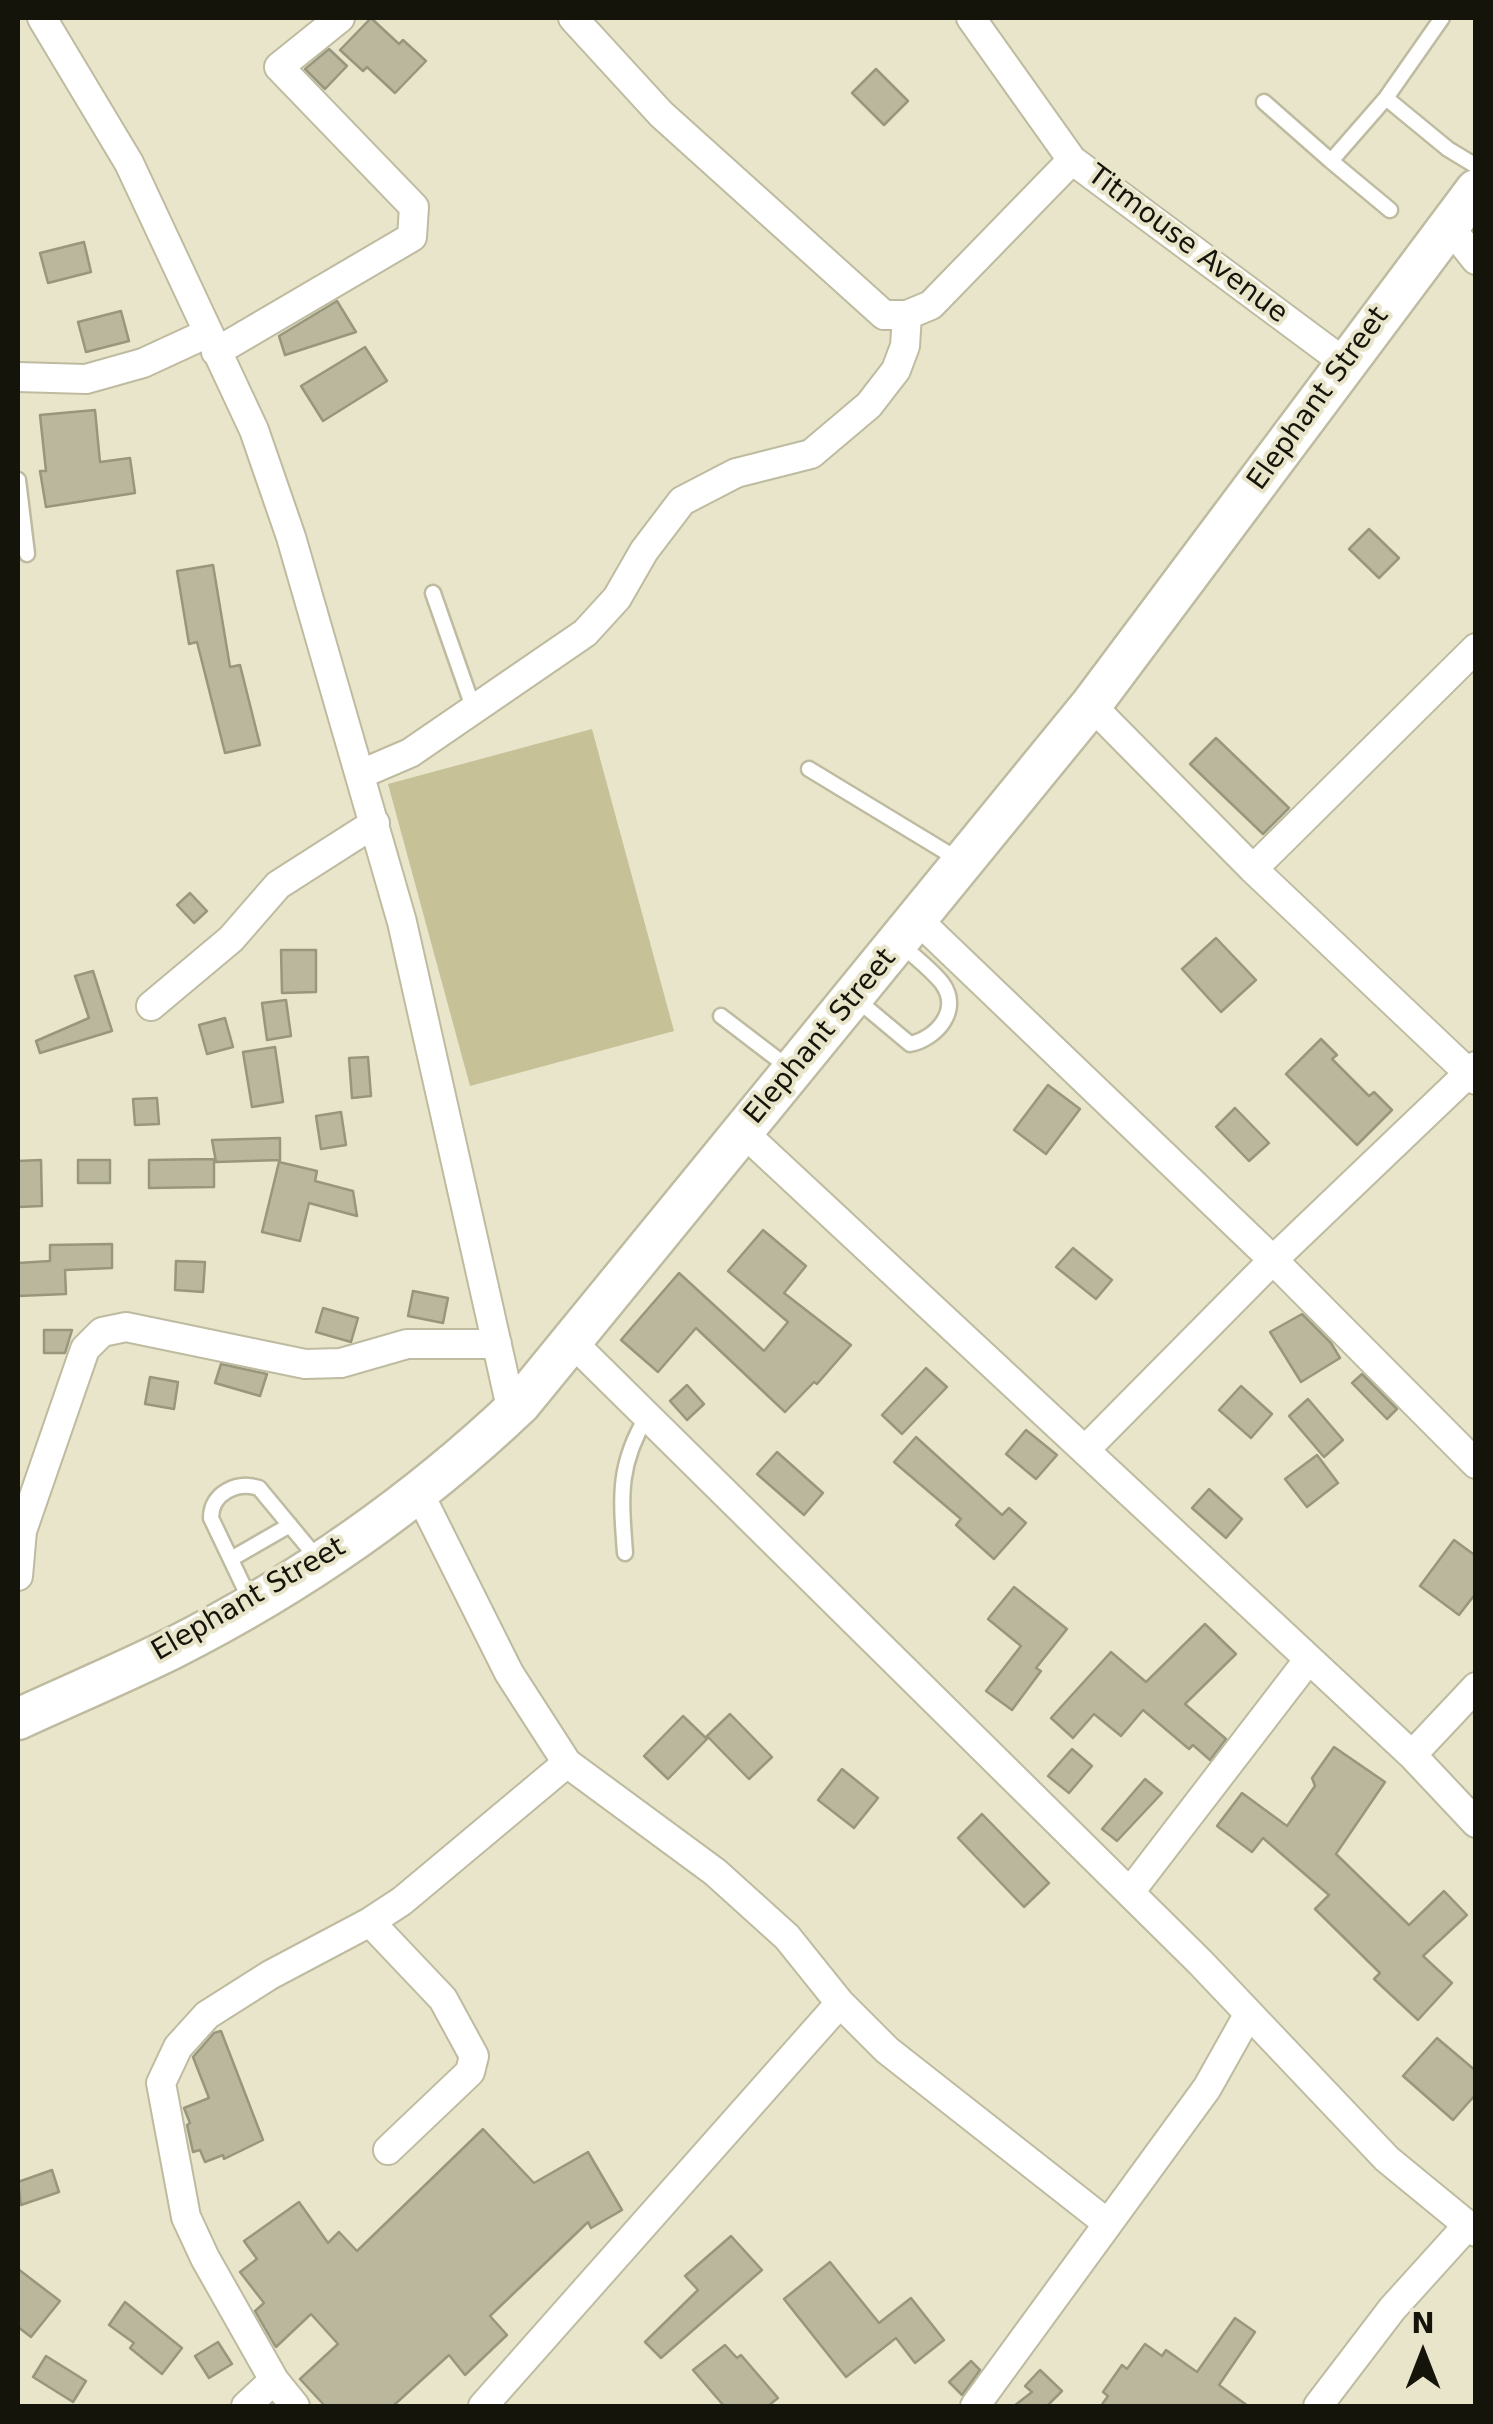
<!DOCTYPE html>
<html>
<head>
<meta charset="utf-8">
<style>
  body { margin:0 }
  #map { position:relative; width:1493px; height:2424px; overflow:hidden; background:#e8e5ca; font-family:"DejaVu Sans",sans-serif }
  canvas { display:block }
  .frame { position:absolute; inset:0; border:20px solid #15140a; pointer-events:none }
  .north { position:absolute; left:1373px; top:2304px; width:100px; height:100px; -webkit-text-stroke:8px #e8e5ca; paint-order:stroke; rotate:0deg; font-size:28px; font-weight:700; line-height:40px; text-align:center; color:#15140a }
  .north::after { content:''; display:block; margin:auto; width:35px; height:45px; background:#15140a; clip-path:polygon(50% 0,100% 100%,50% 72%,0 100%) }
</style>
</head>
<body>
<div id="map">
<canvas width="1493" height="2424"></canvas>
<div class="frame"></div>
<div class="north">N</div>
</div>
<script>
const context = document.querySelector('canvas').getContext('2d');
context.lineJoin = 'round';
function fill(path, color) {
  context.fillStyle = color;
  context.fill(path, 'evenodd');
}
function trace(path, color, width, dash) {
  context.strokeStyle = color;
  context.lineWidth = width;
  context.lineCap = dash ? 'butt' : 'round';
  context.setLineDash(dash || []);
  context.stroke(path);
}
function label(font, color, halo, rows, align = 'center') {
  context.font = font + ' "DejaVu Sans",sans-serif';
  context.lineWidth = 8;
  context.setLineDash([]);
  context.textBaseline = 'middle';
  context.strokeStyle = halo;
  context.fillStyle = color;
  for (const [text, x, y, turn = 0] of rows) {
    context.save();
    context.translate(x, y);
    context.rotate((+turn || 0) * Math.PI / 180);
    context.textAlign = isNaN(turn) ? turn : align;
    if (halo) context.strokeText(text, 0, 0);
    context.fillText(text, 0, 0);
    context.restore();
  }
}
fill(new Path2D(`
  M 592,729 L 674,1031 L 470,1086 L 388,784 Z`), '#c6c197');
const building = new Path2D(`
  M 371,18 L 399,44 L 403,40 L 426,61 L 395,93 L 367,67 L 363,71 L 340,50 Z
  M 329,49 L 347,66 L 325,89 L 305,69 Z
  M 876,69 L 908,101 L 884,125 L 852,93 Z
  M 84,242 L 91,272 L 48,283 L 40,253 Z
  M 337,301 L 356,332 L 285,355 L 279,336 Z
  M 121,311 L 129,341 L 86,352 L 78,322 Z
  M 365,347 L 387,381 L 323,421 L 301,386 Z
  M 95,410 L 100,462 L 130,458 L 135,493 L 46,507 L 40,471 L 46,471 L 40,415 Z
  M 1369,529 L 1399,558 L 1379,578 L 1349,549 Z
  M 213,565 L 230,667 L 240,665 L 260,745 L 225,753 L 197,642 L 189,644 L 177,571 Z
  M 1216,738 L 1289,808 L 1263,834 L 1190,764 Z
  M 190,893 L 207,911 L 194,923 L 177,905 Z
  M 1216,938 L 1256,980 L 1221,1012 L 1182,969 Z
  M 281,950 L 316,950 L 316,992 L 282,993 Z
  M 93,971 L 112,1031 L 40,1053 L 36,1041 L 89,1018 L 75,976 Z
  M 286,1000 L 291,1036 L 267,1040 L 262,1003 Z
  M 225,1018 L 233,1047 L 207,1054 L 199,1025 Z
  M 1321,1039 L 1337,1055 L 1332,1059 L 1369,1096 L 1374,1092 L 1392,1110 L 1357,1145 L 1286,1074 Z
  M 275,1047 L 283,1102 L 252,1107 L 243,1052 Z
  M 368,1057 L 371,1096 L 352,1098 L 349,1058 Z
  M 1048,1085 L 1080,1109 L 1046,1154 L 1014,1130 Z
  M 157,1098 L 159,1124 L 135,1125 L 133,1099 Z
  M 1235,1108 L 1269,1143 L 1249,1161 L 1216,1127 Z
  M 341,1112 L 346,1145 L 321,1149 L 316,1116 Z
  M 280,1138 L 280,1160 L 216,1162 L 212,1140 Z
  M 214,1159 L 214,1187 L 149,1188 L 149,1160 Z
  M 41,1160 L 42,1206 L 18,1207 L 18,1161 Z
  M 78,1160 L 110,1160 L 110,1183 L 78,1183 Z
  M 279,1162 L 317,1171 L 315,1181 L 353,1191 L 357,1216 L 309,1203 L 300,1241 L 262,1232 Z
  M 763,1230 L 806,1266 L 784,1293 L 851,1345 L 817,1384 L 814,1382 L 785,1412 L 696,1328 L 658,1372 L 621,1340 L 679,1273 L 764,1351 L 788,1322 L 728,1271 Z
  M 112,1244 L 112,1268 L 65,1270 L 66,1294 L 18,1296 L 18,1263 L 50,1261 L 50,1245 Z
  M 1073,1248 L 1112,1280 L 1096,1299 L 1056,1267 Z
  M 176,1261 L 205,1262 L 203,1292 L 175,1290 Z
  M 413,1291 L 448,1298 L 443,1323 L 408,1316 Z
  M 323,1308 L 358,1318 L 351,1342 L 316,1332 Z
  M 1302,1314 L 1331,1343 L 1340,1358 L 1301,1382 L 1270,1332 Z
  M 44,1330 L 72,1330 L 65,1353 L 44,1353 Z
  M 221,1364 L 267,1374 L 260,1396 L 215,1383 Z
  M 926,1368 L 947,1387 L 902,1434 L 882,1415 Z
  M 1362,1374 L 1397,1409 L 1387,1419 L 1352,1383 Z
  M 150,1377 L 178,1382 L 174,1409 L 145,1404 Z
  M 687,1385 L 704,1404 L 687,1420 L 670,1401 Z
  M 1241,1386 L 1272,1414 L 1251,1438 L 1219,1410 Z
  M 1308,1399 L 1343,1440 L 1324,1457 L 1289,1416 Z
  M 1026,1430 L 1057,1455 L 1036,1479 L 1006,1454 Z
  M 916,1437 L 1002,1515 L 1009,1508 L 1026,1523 L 994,1559 L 956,1525 L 961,1519 L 894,1462 Z
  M 777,1452 L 823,1493 L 804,1515 L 757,1474 Z
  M 1317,1455 L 1338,1483 L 1307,1507 L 1285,1479 Z
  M 1209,1489 L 1242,1519 L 1226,1538 L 1192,1508 Z
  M 1454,1540 L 1476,1556 L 1476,1593 L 1459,1615 L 1420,1586 Z
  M 1014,1587 L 1067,1629 L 1036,1668 L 1041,1671 L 1012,1710 L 986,1691 L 1021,1646 L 988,1619 Z
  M 1205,1624 L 1236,1654 L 1185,1704 L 1226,1739 L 1210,1760 L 1193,1745 L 1189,1749 L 1143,1710 L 1121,1736 L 1094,1714 L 1073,1738 L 1051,1718 L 1111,1652 L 1146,1682 Z
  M 730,1714 L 772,1757 L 749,1779 L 707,1736 Z
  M 683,1716 L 707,1739 L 668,1779 L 644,1756 Z
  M 1334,1747 L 1385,1782 L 1336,1854 L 1409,1925 L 1444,1891 L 1467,1915 L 1423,1956 L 1452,1983 L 1418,2020 L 1374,1979 L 1380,1973 L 1315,1909 L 1329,1895 L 1263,1838 L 1252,1852 L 1217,1826 L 1242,1793 L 1287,1826 L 1315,1786 L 1312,1778 Z
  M 1072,1749 L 1092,1766 L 1069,1793 L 1048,1776 Z
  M 842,1769 L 878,1798 L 854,1828 L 818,1800 Z
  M 1145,1779 L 1162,1793 L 1117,1841 L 1102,1829 Z
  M 982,1814 L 1049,1883 L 1024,1907 L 958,1838 Z
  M 221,2031 L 263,2140 L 224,2159 L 223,2155 L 205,2162 L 200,2150 L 193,2152 L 187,2125 L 190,2123 L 184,2108 L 209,2098 L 193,2057 L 214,2033 Z
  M 1437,2038 L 1476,2071 L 1476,2094 L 1453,2120 L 1403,2076 Z
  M 483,2129 L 534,2183 L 588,2152 L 622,2210 L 591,2228 L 588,2222 L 490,2316 L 507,2335 L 465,2375 L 449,2355 L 393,2406 L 325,2406 L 300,2379 L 338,2344 L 311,2314 L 276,2347 L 274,2344 L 255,2311 L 264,2303 L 240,2272 L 257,2259 L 244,2241 L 299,2202 L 328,2243 L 339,2232 L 357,2251 Z
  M 52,2170 L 59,2192 L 21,2205 L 18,2182 Z
  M 731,2236 L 762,2270 L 661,2358 L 645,2342 L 698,2290 L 685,2276 Z
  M 830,2262 L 879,2323 L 911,2298 L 944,2340 L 915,2363 L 896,2338 L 846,2377 L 784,2299 Z
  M 18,2269 L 60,2301 L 31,2337 L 18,2327 Z
  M 125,2302 L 182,2348 L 162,2374 L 130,2348 L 134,2343 L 109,2325 Z
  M 1235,2318 L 1255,2332 L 1219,2385 L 1248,2406 L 1101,2406 L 1108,2396 L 1103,2392 L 1122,2365 L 1127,2369 L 1145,2344 L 1162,2356 L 1166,2350 L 1197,2372 Z
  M 218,2342 L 232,2364 L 209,2378 L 195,2356 Z
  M 725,2345 L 737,2358 L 741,2355 L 778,2398 L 768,2406 L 724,2406 L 693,2370 Z
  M 46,2356 L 86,2381 L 73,2402 L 33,2377 Z
  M 971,2361 L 980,2370 L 962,2395 L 949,2382 Z
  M 1040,2370 L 1062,2391 L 1047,2406 L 1014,2406 L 1032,2392 L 1025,2386 Z`);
fill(building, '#bab79d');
trace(building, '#98967c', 2.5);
const lane = new Path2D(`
  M 1386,98 L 1448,149 L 1476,166
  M 1264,102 L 1331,161 L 1386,98 L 1442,18
  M 1331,161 L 1390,210
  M 18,480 L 27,554
  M 433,593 L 474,710
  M 809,769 L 959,860
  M 855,998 L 910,1044 C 936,1039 962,1010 942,983 C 931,969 913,956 900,943
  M 721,1016 L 789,1068
  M 625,1553 C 621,1498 617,1466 647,1416
  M 231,1559 L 290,1525
  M 252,1604 L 211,1518 C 211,1493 237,1481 259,1488 L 317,1558`);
const street = new Path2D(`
  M 42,18 L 129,163 L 254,430 L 291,537 L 402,922 L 512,1412
  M 573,18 L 661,114 L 884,315 L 907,315 L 931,305 L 1072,160
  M 971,18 L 1072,160 L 1345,363
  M 1449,226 L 1476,260
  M 216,352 L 412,237 L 414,207 L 279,67 L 340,18
  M 18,377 L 86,379 L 143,363 L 208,333
  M 1091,705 L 1253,869 L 1476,1080
  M 361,774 L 410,753 L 585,633 L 617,598 L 644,551 L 682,501 L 736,473 L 811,454 L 869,405 L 896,370 L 905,346 L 907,315
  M 1253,869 L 1476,648
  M 918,920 L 1273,1260 L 1476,1464
  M 151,1006 L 231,939 L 278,885 L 375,823
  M 743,1132 L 1412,1755 L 1476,1823
  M 570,1340 L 1200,1962 L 1387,2159 L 1476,2232
  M 1085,1450 L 1273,1260 L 1476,1066
  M 419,1493 L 509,1673 L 567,1763 L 715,1872 L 787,1937 L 840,2003 L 887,2050 L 1107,2223
  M 18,1576 L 22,1531 L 85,1349 L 102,1332 L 126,1327 L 305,1364 L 341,1363 L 407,1344 L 497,1344
  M 1412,1755 L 1476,1687
  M 1130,1892 L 1309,1659
  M 370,1922 L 443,1999 L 474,2056 L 470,2072 L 388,2150
  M 246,2406 L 274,2380
  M 295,2406 L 274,2380 L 205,2258 L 186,2217 L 161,2083 L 178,2047 L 207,2015 L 270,1975 L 370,1922 L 402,1901 L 567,1763
  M 483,2406 L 840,2003
  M 975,2406 L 1207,2088 L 1248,2015
  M 1318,2406 L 1392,2309 L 1468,2225`);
const secondary = new Path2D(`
  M 18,1719 C 68,1696 120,1674 171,1649 C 298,1585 417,1502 520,1404 L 1091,705 L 1476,190`);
trace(lane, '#bebba0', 19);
trace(street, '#bebba0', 32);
trace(secondary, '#bebba0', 45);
trace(lane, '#fff', 14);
trace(street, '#fff', 28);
trace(secondary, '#fff', 40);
label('28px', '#15140a', '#e8e5ca', [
  ["Titmouse Avenue",1187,245,37],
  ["Elephant Street",1319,399,-54],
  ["Elephant Street",821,1037,-50],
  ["Elephant Street",249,1600,-30]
]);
</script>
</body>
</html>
